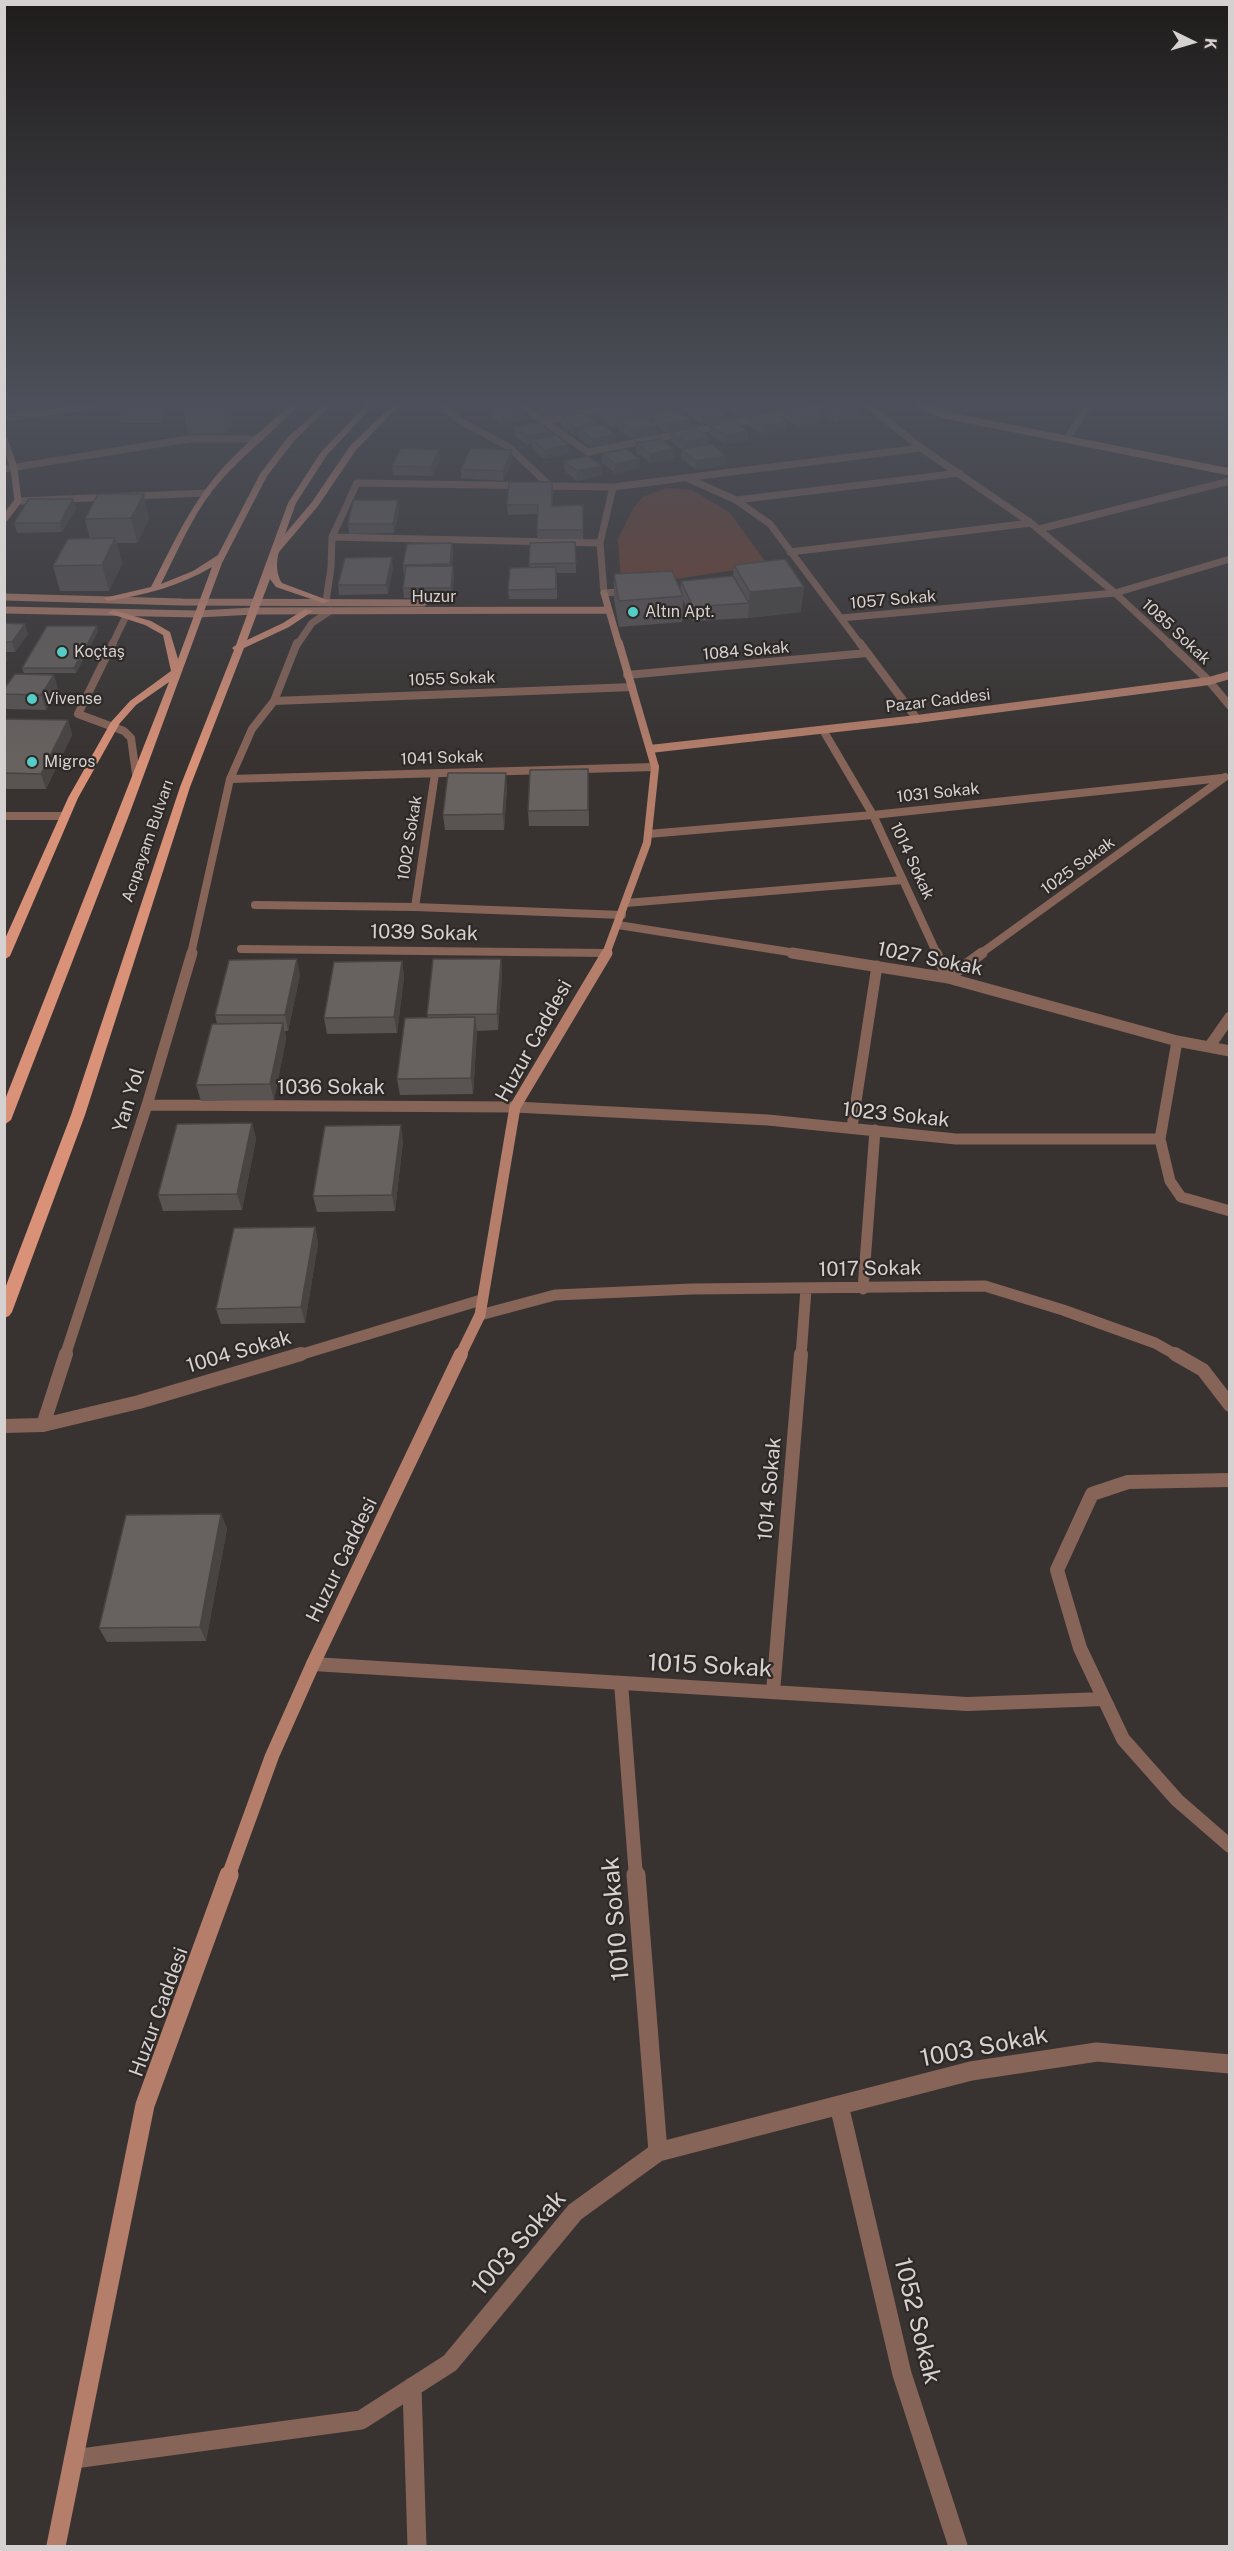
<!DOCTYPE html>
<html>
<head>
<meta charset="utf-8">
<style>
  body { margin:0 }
  #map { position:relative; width:1234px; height:2551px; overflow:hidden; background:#383331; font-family:"Public Sans",sans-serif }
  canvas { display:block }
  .frame { position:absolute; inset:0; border:6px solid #d4d1d0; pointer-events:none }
  .north { position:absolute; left:1162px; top:12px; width:60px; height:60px; -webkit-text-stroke:4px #2e2927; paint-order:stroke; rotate:95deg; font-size:16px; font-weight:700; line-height:24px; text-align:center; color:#d4d1d0 }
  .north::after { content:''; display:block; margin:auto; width:21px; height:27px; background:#d4d1d0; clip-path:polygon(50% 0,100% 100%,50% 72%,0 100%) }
</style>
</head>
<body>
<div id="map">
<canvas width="1234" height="2551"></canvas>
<div class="frame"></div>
<div class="north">K</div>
</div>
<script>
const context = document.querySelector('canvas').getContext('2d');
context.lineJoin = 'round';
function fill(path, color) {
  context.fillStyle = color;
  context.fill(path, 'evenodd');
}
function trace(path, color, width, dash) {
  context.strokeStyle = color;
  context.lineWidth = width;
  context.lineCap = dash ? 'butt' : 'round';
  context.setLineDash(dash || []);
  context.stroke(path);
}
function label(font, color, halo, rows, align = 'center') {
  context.font = font + ' "Public Sans",sans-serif';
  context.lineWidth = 4.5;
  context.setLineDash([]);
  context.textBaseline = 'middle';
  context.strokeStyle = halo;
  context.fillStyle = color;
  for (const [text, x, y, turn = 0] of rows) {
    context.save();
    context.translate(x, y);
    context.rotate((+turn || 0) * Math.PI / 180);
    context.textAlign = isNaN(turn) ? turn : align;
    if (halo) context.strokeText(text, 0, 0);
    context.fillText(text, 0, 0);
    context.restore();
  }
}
fill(new Path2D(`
  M 666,488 L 692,490 L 730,513 L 768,565 L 636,585 L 621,582 L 618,539 L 634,507 L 643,497 Z`), '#72402f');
trace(new Path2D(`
  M 440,406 L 464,423 L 509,447 L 551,487
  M 522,406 L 588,452 L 819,406
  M 869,406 L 921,448 L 1031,523 L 1115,593 L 1171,645
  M 4,418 L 93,406
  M 544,421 L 622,406
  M 1066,439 L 1089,406
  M 4,469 L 189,439 L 257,439
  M 689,479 L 736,500 L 770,524 L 861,645
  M 613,487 L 600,543 L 604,593 L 630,591
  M 736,500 L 960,473
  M 18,501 L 207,493
  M 1039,529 L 1230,481
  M 332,537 L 600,543
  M 790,552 L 1031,523
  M 326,601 L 331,568 L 332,537 L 357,483 L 613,487 L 921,448
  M 841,618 L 1115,593 L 1230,559
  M 112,645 L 126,616
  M 297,645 L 312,623 L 330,611`), '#876458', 7);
trace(new Path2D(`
  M 113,643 L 78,714 L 124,731 L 131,738 L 137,781
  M 860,643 L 917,719
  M 1169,643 L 1209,681 L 1230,706
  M 627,675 L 867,653
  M 274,701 L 632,687
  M 823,730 L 873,815 L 937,954
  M 230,779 L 655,767
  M 4,816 L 65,816
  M 648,834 L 873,815 L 1222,778
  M 626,903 L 903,880
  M 255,905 L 415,907 L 622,915
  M 415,907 L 435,774
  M 618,925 L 802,954
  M 241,949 L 607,953
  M 191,954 L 230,779 L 252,729 L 274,701 L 297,643
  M 980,954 L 1225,777`), '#876458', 8);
trace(new Path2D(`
  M 792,953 L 948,978 L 1177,1041 L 1230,1051
  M 936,953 L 948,978 L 982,953
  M 1177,1041 L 1160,1139 L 1170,1181 L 1181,1197 L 1230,1211
  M 1209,1047 L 1230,1017
  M 147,1105 L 515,1107 L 768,1120 L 956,1139 L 1160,1139
  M 852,1127 L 877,966
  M 863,1289 L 875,1130
  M 480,1315 L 555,1295 L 692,1289 L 985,1286 L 1063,1310 L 1155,1343 L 1178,1356
  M 65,1356 L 147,1105 L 192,953
  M 296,1356 L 481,1300
  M 801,1356 L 806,1289`), '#876458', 11);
trace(new Path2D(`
  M 1175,1354 L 1203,1370 L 1230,1405
  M 43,1425 L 66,1354
  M 4,1426 L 43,1425 L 139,1402 L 301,1354
  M 1230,1480 L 1128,1482 L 1092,1494 L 1057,1570 L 1080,1648 L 1123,1739 L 1177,1800 L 1230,1846
  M 313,1664 L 967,1704 L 1104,1699
  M 621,1683 L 636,1877
  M 773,1692 L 801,1354`), '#876458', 14);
trace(new Path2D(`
  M 636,1875 L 658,2152
  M 839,2105 L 902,2374 L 958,2546
  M 412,2387 L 417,2546
  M 74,2459 L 361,2420 L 450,2363 L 575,2212 L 658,2152 L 971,2071 L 1097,2052 L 1230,2064`), '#876458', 19);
trace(new Path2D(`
  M 920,406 L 945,415 L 1230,472
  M 4,439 L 14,468 L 18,501 L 4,519
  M 604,593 L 619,645
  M 4,597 L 182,602 L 423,603
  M 4,610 L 198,614 L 254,611 L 607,610`), '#b57e6a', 7);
trace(new Path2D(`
  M 650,749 L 917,719 L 1209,681 L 1230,675
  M 606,954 L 647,843 L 655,767 L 619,643`), '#b57e6a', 8);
trace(new Path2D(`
  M 460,1356 L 480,1315 L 515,1107 L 607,953`), '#b57e6a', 11);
trace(new Path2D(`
  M 228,1877 L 272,1756 L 313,1664 L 461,1354`), '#b57e6a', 14);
trace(new Path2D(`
  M 56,2546 L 145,2105 L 229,1875`), '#b57e6a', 19);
fill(new Path2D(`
  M 289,406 L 297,406 C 270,436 237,459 212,491 C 191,519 177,552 161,584 L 193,571 L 218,555 L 260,474 L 288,437 L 323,406 L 330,406 L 294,441 L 267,476 L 222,563 L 129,815 L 11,1120 L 4,1125 L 4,1102 L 169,682 L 136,705 L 120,723 L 78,798 L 10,956 L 4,960 L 4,941 L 68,798 L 111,722 L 130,701 L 171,671 L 163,635 L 145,625 L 108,613 L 113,610 L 151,621 L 170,632 L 178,659 L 212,567 C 179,586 146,595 108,601 L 104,598 L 151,587 C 168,554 183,521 205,490 C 228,458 260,432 289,406 Z
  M 365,406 L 373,406 L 327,455 L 296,503 L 285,534 L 312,502 L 350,446 L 391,406 L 399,406 L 356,450 L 318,506 L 279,552 C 276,561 276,575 282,583 L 330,601 L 323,603 L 276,587 L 270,579 L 247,640 L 283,623 L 305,609 L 313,611 L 289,627 L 244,648 L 190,787 L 85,1115 L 12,1312 L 9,1316 L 4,1318 L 4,1291 L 71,1115 L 180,787 L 234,650 L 232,648 L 236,645 L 288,503 L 321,452 Z`), '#d99178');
fill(new Path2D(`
  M 8,406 L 55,406 L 21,414 Z
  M 232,406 L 234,418 L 228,433 L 188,434 L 183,410 Z
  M 474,406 L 518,406 L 525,420 L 501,424 L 490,415 L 489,412 L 483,413 Z
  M 537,406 L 573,406 L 573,414 L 550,419 L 538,410 Z
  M 581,406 L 610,406 L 588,410 Z
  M 632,406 L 667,406 L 669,407 L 669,412 L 690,420 L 689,429 L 666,433 L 657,426 L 656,435 L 633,439 L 619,430 L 619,426 L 613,427 L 600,418 L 600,409 L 636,417 L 641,417 L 632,411 ZM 653,418 L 653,423 L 647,419 Z
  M 675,406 L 715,406 L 725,412 L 724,421 L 702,425 L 688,416 L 688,412 L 685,412 Z
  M 726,406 L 794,406 L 794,407 L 772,411 L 763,406 L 762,414 L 740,418 L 726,409 Z
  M 822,406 L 855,406 L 860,408 L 859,417 L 837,422 L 821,412 Z
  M 168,408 L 161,423 L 121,423 L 119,414 Z
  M 784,409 L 822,414 L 821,422 L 799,427 L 784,418 Z
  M 561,417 L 597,426 L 616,443 L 592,448 L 579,438 L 579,435 L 574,435 L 561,426 Z
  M 749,417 L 786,430 L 763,435 L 748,425 Z
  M 710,426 L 748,431 L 748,440 L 725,444 L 710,435 Z
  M 515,427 L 551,432 L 551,436 L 569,454 L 545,459 L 532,449 L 532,444 L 527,445 L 515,436 Z
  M 671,432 L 709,437 L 708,444 L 726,456 L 726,465 L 696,470 L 681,458 L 681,449 L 671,441 Z
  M 636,443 L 674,449 L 674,458 L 650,463 L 636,452 Z
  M 439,450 L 440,459 L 432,476 L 393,475 L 392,466 Z
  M 602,454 L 640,459 L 640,468 L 615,473 L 602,463 Z
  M 513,459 L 503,481 L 461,478 L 461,469 Z
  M 564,461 L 602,475 L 577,481 L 564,470 Z
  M 553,491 L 552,506 L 583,505 L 583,539 L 537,539 L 538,514 L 508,515 L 507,505 Z
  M 76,508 L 62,532 L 17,533 L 14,523 Z
  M 399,509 L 394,533 L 349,534 L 348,524 Z
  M 85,519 L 149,519 L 137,543 L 117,543 L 122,564 L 109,591 L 60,591 L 53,566 L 90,539 Z
  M 575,542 L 576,573 L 557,573 L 557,599 L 509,599 L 508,590 L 529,567 L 530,543 Z
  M 452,543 L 453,553 L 452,566 L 454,575 L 452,597 L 404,598 L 403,588 L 405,574 L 404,574 L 403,565 Z
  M 734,565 L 801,612 L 748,618 L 693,621 L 683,600 L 682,622 L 619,627 L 614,600 L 614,574 L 680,590 L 681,581 L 733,576 Z
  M 393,567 L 388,594 L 339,595 L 338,585 Z
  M 4,623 L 28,634 L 15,652 L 5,652 L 7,660 L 4,664 Z
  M 98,631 L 76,673 L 24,673 L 22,668 Z
  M 54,675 L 58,690 L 46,710 L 6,709 L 4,705 L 4,689 Z
  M 4,719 L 68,720 L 72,735 L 46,789 L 4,789 Z
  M 588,769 L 589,826 L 529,826 L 528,811 Z
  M 507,788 L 504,830 L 445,830 L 443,815 Z
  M 501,959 L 502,975 L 498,1030 L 477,1031 L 473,1094 L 400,1095 L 397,1079 L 428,1018 L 427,1015 Z
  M 402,961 L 404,977 L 397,1033 L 327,1034 L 324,1018 Z
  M 300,975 L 288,1031 L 285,1031 L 286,1039 L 274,1100 L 201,1101 L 196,1085 L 217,1024 L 215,1015 Z
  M 252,1123 L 256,1139 L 242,1210 L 163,1211 L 158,1195 Z
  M 403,1141 L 395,1211 L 317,1212 L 313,1196 Z
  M 315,1227 L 318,1243 L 305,1323 L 221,1324 L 216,1309 Z
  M 221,1514 L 227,1529 L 206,1641 L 107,1642 L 99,1628 Z`), '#595352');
fill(new Path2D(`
  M 18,406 L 55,406 L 21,414 Z
  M 163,406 L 168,406 L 168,408 L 161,423 L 159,414 Z
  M 226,406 L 232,406 L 234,418 L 228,433 L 224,410 Z
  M 482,406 L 506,406 L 489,406 L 489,412 L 483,413 Z
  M 573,406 L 573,414 L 550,419 L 550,410 Z
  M 588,406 L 610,406 L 588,410 Z
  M 760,406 L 763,406 L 762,414 L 740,418 L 740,409 Z
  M 779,406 L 794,406 L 794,407 L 772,411 L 772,407 Z
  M 669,407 L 668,415 L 653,415 L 653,418 L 646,420 L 646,411 Z
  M 688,407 L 688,412 L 685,412 L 685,408 Z
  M 860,408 L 859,417 L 837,422 L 838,413 Z
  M 525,411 L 525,420 L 501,424 L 501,415 Z
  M 725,412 L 724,421 L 702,425 L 702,417 Z
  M 636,414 L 636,423 L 619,421 L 619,426 L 613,427 L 613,418 Z
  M 822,414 L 821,422 L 799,427 L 800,418 Z
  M 690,420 L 689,429 L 666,433 L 667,424 Z
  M 786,421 L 786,430 L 763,435 L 764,426 Z
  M 597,422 L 597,431 L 579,429 L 579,435 L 574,435 L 574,427 Z
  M 657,426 L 656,435 L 633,439 L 633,430 Z
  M 748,431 L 748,440 L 725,444 L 725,435 Z
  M 551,432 L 551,441 L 532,440 L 532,444 L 527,445 L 527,436 Z
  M 616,434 L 616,443 L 592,448 L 592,439 Z
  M 709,437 L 708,446 L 685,451 L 685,442 Z
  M 569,445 L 569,454 L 545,459 L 544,450 Z
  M 674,449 L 674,458 L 650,463 L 650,454 Z
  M 439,450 L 440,459 L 432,476 L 431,467 Z
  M 512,450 L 513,459 L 503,481 L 503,471 Z
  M 726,456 L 726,465 L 696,470 L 696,461 Z
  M 640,459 L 640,468 L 615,473 L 615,464 Z
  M 602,466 L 602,475 L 577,481 L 577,471 Z
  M 144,494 L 149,519 L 137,543 L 131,518 Z
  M 73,499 L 76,508 L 62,532 L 60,523 Z
  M 398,500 L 399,509 L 394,533 L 393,524 Z
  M 115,538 L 122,564 L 109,591 L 102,565 Z
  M 452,543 L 453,553 L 451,574 L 450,564 Z
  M 392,557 L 393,567 L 388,594 L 386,585 Z
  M 453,566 L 454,575 L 452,597 L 451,588 Z
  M 804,587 L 801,612 L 748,618 L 750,592 Z
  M 25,624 L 28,634 L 15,652 L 12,642 Z
  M 97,626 L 98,631 L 76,673 L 74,668 Z
  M 4,651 L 7,660 L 4,664 Z
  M 54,675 L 58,690 L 46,710 L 41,695 Z
  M 68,720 L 72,735 L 46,789 L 41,774 Z
  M 506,773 L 507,788 L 504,830 L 503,814 Z
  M 297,959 L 300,975 L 288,1031 L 285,1015 Z
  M 501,959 L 502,975 L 498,1030 L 497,1014 Z
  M 402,961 L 404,977 L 397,1033 L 394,1017 Z
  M 475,1017 L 477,1033 L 473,1094 L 471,1078 Z
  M 283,1023 L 286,1039 L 274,1100 L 270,1084 Z
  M 252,1123 L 256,1139 L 242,1210 L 237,1194 Z
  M 401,1125 L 403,1141 L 395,1211 L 392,1195 Z
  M 315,1227 L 318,1243 L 305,1323 L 301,1307 Z
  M 221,1514 L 227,1529 L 206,1641 L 200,1627 Z`), '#484442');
const building = new Path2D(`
  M 124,406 L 163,406 L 159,414 L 119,414 Z
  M 186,406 L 226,406 L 224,410 L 183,410 Z
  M 489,406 L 518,406 L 525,411 L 501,415 Z
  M 544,406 L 572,406 L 550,410 Z
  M 619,406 L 624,406 L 636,414 L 613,418 L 600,409 Z
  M 638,406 L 667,406 L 669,407 L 646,411 Z
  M 682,406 L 696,406 L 685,408 Z
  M 696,406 L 715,406 L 725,412 L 702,417 L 688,407 Z
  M 734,406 L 760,406 L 740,409 Z
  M 801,406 L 808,406 L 822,414 L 800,418 L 784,409 Z
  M 825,406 L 855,406 L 860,408 L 838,413 Z
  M 676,410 L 690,420 L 667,424 L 653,415 Z
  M 771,412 L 786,421 L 764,426 L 749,417 Z
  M 584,413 L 597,422 L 574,427 L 561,417 Z
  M 643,416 L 657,426 L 633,430 L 619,421 Z
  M 734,421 L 748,431 L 725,435 L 710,426 Z
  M 539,422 L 551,432 L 527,436 L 515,427 Z
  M 602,425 L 616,434 L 592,439 L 579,429 Z
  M 694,428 L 709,437 L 685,442 L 671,432 Z
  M 556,435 L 569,445 L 544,450 L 532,440 Z
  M 660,439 L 674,449 L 650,454 L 636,443 Z
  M 711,444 L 726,456 L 696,461 L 681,449 Z
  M 401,448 L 439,450 L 431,467 L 392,466 Z
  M 471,448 L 512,450 L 503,471 L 461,469 Z
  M 626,449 L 640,459 L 615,464 L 602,454 Z
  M 588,456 L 602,466 L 577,471 L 564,461 Z
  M 509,482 L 552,482 L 552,506 L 583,505 L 583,530 L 537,530 L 538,505 L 507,505 Z
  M 98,494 L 144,494 L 131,518 L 85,519 Z
  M 29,499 L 73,499 L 60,523 L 14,523 Z
  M 353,500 L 398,500 L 393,524 L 348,524 Z
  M 115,538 L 102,565 L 53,566 L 68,539 Z
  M 575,542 L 576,563 L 529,564 L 530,543 Z
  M 452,543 L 450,564 L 403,565 L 407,544 Z
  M 392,557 L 386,585 L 338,585 L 345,558 Z
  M 785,559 L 804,587 L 750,592 L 734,565 Z
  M 406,566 L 453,566 L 451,588 L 403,588 Z
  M 556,567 L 556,589 L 508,590 L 510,568 Z
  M 672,571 L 683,596 L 619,601 L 614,574 Z
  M 733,576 L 749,603 L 693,607 L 681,581 Z
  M 4,623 L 25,624 L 12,642 L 4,642 Z
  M 47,626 L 97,626 L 74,668 L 22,668 Z
  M 15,674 L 54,675 L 41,695 L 4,694 L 4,689 Z
  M 4,719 L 68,720 L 41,774 L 4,773 Z
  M 588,769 L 588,810 L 528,811 L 530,770 Z
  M 448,773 L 506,773 L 503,814 L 443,815 Z
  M 297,959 L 285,1015 L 215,1015 L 229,960 Z
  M 433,959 L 501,959 L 497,1014 L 427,1015 Z
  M 402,961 L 394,1017 L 324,1018 L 334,962 Z
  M 475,1017 L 471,1078 L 397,1079 L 405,1018 Z
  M 283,1023 L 270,1084 L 196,1085 L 212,1024 Z
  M 252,1123 L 237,1194 L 158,1195 L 177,1124 Z
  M 401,1125 L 392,1195 L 313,1196 L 325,1126 Z
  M 315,1227 L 301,1307 L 216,1309 L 234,1228 Z
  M 221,1514 L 200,1627 L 99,1628 L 126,1515 Z`);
fill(building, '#67615f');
trace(building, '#484442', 1.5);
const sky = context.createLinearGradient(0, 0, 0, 763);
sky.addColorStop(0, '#1f1c1b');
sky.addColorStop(0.53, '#4d505a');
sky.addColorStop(1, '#4d505a00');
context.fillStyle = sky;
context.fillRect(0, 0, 1234, 763);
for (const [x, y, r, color] of [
  [633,612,6,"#54cdc7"],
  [62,652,6,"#54cdc7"],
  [32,699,6,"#54cdc7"],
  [32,762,6,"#54cdc7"]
]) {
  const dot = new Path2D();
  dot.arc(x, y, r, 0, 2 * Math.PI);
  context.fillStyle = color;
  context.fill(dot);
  trace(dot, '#2e2927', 2);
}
label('16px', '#d4d1d0', '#2e2927', [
  ["Huzur",434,597],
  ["1057 Sokak",893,600,-5],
  ["1085 Sokak",1176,632,43],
  ["1084 Sokak",746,651,-5],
  ["1055 Sokak",452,679,-2],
  ["Pazar Caddesi",938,701,-7],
  ["1041 Sokak",442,758,-2],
  ["1031 Sokak",938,793,-6],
  ["1002 Sokak",410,838,-81],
  ["Acıpayam Bulvarı",148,841,-71],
  ["1014 Sokak",912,861,65],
  ["1025 Sokak",1078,866,-36]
]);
label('16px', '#d4d1d0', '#2e2927', [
  ["Altın Apt.",645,612],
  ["Koçtaş",74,652],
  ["Vivense",44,699],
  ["Migros",44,762]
], 'left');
label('20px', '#d4d1d0', '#2e2927', [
  ["1039 Sokak",424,933,1],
  ["1027 Sokak",930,959,11],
  ["Huzur Caddesi",534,1041,-61],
  ["1036 Sokak",331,1088],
  ["Yan Yol",129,1100,-73],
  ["1023 Sokak",896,1115,6],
  ["1017 Sokak",870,1269,-1],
  ["1004 Sokak",239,1352,-16],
  ["1014 Sokak",770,1489,-85],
  ["Huzur Caddesi",342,1560,-64],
  ["Huzur Caddesi",159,2012,-70]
]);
label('24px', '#d4d1d0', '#2e2927', [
  ["1015 Sokak",710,1666,3],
  ["1010 Sokak",616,1919,-95],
  ["1003 Sokak",984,2047,-11],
  ["1003 Sokak",519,2243,-49],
  ["1052 Sokak",917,2321,76]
]);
</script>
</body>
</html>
